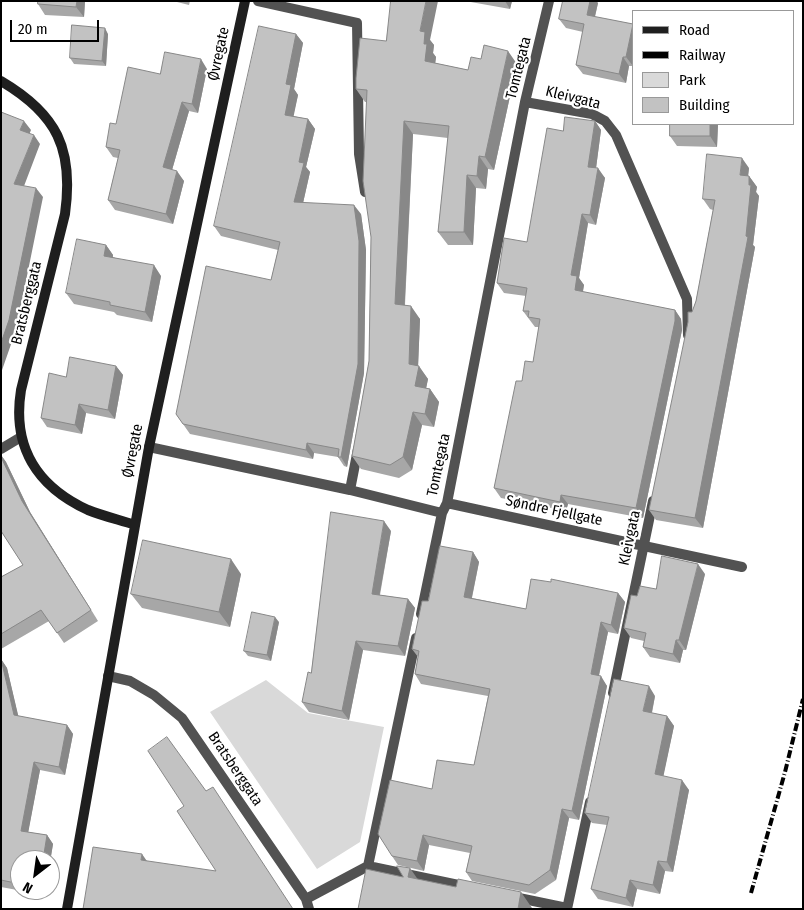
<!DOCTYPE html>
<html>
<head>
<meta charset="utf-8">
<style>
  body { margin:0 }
  #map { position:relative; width:804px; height:910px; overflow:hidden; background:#fff; font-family:"Fira Sans Condensed",sans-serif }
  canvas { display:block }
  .frame { position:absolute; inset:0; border:2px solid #000; pointer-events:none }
  .legend { position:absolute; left:632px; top:10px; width:162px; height:115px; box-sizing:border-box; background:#fff; border:1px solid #999; margin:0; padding:6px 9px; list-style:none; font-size:15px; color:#000 }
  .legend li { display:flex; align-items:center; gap:10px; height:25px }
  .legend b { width:25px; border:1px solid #999 }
  .north { position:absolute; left:10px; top:850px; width:50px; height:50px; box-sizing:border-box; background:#fff; border:1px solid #999; border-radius:50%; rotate:210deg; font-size:14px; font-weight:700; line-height:20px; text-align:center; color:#000 }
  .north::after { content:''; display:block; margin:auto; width:18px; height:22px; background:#000; clip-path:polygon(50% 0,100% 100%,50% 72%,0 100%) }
  .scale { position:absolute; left:10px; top:20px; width:89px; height:22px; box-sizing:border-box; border:2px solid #000; border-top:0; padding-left:6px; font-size:15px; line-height:18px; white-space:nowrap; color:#000; -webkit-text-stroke:4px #fff; paint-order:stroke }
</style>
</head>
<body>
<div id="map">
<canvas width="804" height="910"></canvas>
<div class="frame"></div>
<ul class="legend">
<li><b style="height:6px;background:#1f1f1f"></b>Road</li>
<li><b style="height:6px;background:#000"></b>Railway</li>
<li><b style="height:14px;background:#d9d9d9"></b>Park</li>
<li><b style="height:14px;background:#c2c2c2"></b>Building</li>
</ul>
<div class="north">N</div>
<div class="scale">20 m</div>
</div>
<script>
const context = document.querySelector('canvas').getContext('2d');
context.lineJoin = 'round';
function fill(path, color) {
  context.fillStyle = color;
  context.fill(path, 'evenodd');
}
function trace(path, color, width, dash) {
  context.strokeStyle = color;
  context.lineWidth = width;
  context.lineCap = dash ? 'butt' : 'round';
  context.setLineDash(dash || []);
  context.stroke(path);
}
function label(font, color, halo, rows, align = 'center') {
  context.font = font + ' "Fira Sans Condensed",sans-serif';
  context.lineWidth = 4.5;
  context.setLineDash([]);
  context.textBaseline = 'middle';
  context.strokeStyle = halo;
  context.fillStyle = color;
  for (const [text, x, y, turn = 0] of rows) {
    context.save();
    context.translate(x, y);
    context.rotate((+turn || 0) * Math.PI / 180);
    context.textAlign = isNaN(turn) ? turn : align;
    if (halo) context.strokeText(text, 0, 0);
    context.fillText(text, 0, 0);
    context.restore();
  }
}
fill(new Path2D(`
  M 266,680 L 308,713 L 384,727 L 360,842 L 317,869 L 210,712 Z`), '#d9d9d9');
trace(new Path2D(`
  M 1,449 L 21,437
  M 644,546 L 742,567`), '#525252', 10);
trace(new Path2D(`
  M 258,1 L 357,23 L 359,154 L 365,192
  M 525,102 L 592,114 L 605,121 L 616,135 L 687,299 L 688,335
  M 149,447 L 350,490 L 442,513
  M 350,490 L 358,449
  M 447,503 L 644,546
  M 421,614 L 442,513 L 447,503 L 525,102 L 549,1
  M 108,676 L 130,681 L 154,695 L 182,718 L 306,899 L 309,909
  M 613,693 L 653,501
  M 368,866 L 468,887
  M 514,897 L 567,908
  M 306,899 L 368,866 L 416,638
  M 567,909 L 590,802`), '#525252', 10);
trace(new Path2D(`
  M 1,81 C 57,114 74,149 65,214 L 21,390 C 12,446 36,486 88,510 C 103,516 120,520 135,525
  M 67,909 L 149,447 L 245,1`), '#1f1f1f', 10);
trace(new Path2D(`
  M 751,893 L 785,772 L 803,699`), '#000', 4, [8, 2.5, 1, 2.5]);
fill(new Path2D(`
  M 38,1 L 85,1 L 84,17 L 45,15 L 38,4 Z
  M 173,1 L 190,1 L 189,5 Z
  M 465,1 L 512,1 L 510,9 Z
  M 563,1 L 596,1 L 598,3 L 595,17 L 633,24 L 633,66 L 629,66 L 626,83 L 583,74 L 576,65 L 583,32 L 566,28 L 559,19 Z
  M 108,34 L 106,66 L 74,64 L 70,58 Z
  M 296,34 L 303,43 L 294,89 L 298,95 L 293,116 L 308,119 L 315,129 L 306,167 L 310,172 L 303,203 L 361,214 L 366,250 L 364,373 L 347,467 L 344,466 L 338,457 L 314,453 L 313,459 L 190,434 L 176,414 L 271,280 L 278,250 L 221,236 L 214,226 Z
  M 430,40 L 434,45 L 433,53 L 436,57 L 435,63 L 468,70 L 517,64 L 494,170 L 488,169 L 486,189 L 476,188 L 473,245 L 448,245 L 438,232 L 448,138 L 413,134 L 405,305 L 420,319 L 418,366 L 428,379 L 426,388 L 430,389 L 439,402 L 434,427 L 422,425 L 412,470 L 399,478 L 361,469 L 352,456 L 369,361 L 371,237 L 367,102 L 365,102 L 356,89 L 386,41 Z
  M 207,69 L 198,113 L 189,111 L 172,170 L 184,181 L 173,224 L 115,210 L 108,200 L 118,158 L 113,157 L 106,147 L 116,124 Z
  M 595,121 L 601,130 L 596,168 L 605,178 L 596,225 L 588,223 L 579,278 L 584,285 L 583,292 L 675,310 L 681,319 L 682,330 L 643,518 L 568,504 L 566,511 L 501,498 L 494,488 L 522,381 L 533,362 L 539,327 L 535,327 L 523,311 L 526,296 L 504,293 L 497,283 L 527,242 L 563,131 Z
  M 670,124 L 718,124 L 717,147 L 677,146 L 670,136 Z
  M 749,168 L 748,176 L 749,176 L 757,187 L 756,192 L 759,196 L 753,245 L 755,247 L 703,528 L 656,520 L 649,510 L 692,312 L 696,301 L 713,210 L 710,209 L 703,199 Z
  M 106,245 L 113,255 L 113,257 L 161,276 L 152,322 L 117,315 L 114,312 L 74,304 L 66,293 Z
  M 116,366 L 123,375 L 115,419 L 86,413 L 82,434 L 47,427 L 41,418 L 66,377 Z
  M 1,455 L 6,462 L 30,512 L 98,621 L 64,643 L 49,621 L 1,649 L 1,577 L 23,565 L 1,531 Z
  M 391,531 L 380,595 L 408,599 L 415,608 L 405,656 L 363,650 L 349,720 L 309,712 L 302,702 L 311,673 Z
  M 473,552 L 479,562 L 472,598 L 526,609 L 618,593 L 625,602 L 618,634 L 608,632 L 599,676 L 607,686 L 579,820 L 569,818 L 556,880 L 535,894 L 472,881 L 466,872 L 470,853 L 429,845 L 424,871 L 398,865 L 392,856 L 432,789 L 474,765 L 488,696 L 421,684 L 415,674 L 418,657 L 412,649 L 428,601 Z
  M 241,574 L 230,627 L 142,608 L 131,594 Z
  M 705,574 L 686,650 L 683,650 L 680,663 L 650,657 L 643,647 L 644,641 L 631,638 L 624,628 L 637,596 Z
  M 279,622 L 271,661 L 248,656 L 244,651 Z
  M 1,659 L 7,668 L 18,716 L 67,725 L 73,734 L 65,775 L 40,770 L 28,832 L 47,835 L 53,844 L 50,862 L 50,860 L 20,860 L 20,890 L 45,890 L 44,895 L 1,887 Z
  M 655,696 L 652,713 L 667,716 L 674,726 L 663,776 L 689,790 L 673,872 L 665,871 L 660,894 L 637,889 L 633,907 L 598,899 L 591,889 L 607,825 L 592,823 L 585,813 Z`), '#a7a7a7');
fill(new Path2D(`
  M 77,1 L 85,1 L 84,17 L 76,7 Z
  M 426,1 L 438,1 L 430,40 L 434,45 L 433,53 L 436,57 L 434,74 L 425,61 L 420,31 Z
  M 505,1 L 512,1 L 510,9 Z
  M 590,1 L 596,1 L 598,3 L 593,24 L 587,15 Z
  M 633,25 L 633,66 L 626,57 Z
  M 105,28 L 108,34 L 106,66 L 102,61 Z
  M 296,34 L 303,43 L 294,89 L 298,95 L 292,124 L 285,115 L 286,84 Z
  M 508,51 L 517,64 L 494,170 L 485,157 Z
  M 623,57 L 629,66 L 626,83 L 619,74 Z
  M 201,59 L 207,69 L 198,113 L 192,104 Z
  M 182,102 L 189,111 L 170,177 L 163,167 Z
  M 308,119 L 315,129 L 306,167 L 310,172 L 301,212 L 294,202 L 299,162 Z
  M 24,121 L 31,130 L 27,140 L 20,130 Z
  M 404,121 L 413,134 L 404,317 L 395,304 Z
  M 595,121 L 601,130 L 595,176 L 588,167 Z
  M 710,124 L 718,124 L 717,147 L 710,136 Z
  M 34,135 L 40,144 L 21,194 L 14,184 Z
  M 479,156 L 488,169 L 486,189 L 477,176 Z
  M 742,158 L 749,168 L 747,185 L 740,175 Z
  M 598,168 L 605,178 L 596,225 L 590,215 Z
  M 177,171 L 184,181 L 173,224 L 166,214 Z
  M 467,175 L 476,188 L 473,245 L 464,232 Z
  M 749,176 L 757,187 L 756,192 L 759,196 L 753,245 L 755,247 L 703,528 L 695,518 Z
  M 36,188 L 43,197 L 16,330 L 1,373 L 1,343 Z
  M 354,205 L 361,214 L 366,250 L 364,373 L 347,467 L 341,457 Z
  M 582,214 L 588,223 L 579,278 L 584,285 L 581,300 L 575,290 L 571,275 Z
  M 106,245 L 113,255 L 111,266 L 104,256 Z
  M 154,265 L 161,276 L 152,322 L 145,312 Z
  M 411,306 L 420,319 L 418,368 L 419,366 L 428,379 L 424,399 L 415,386 L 409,364 Z
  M 675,310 L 681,319 L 682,330 L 643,518 L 636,508 Z
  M 116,366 L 123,375 L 115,419 L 108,410 Z
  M 430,389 L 439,402 L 434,427 L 425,414 Z
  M 79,404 L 86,413 L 82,434 L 75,425 Z
  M 413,412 L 422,425 L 412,470 L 403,457 Z
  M 307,443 L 314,453 L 313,459 L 306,450 Z
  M 1,455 L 6,462 L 30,512 L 98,621 L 22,501 L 1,457 Z
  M 561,495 L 568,504 L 566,511 L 560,502 Z
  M 384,521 L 391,531 L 378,603 L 372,594 Z
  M 473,552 L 479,562 L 470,606 L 464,597 Z
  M 231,559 L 241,574 L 230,627 L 219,612 Z
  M 698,564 L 705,574 L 686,650 L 679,640 Z
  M 618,593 L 625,602 L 618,634 L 611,625 Z
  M 408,599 L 415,608 L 405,656 L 398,646 Z
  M 275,617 L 279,622 L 271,661 L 267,655 Z
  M 601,622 L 608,632 L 597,684 L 591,674 Z
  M 676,640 L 683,650 L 680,663 L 673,654 Z
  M 356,641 L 363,650 L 349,720 L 342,711 Z
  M 1,659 L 7,668 L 20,723 L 14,715 Z
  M 601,676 L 607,686 L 579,820 L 572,811 Z
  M 649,686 L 655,696 L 650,721 L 643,711 Z
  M 667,716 L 674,726 L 662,783 L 655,774 Z
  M 67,725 L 73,734 L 65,775 L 59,767 Z
  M 34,762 L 40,770 L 27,839 L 21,831 Z
  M 682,780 L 689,790 L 673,872 L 667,862 Z
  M 562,809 L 569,818 L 556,880 L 550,870 Z
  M 47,835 L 53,844 L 50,862 L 50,860 L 43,860 Z
  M 423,835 L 429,845 L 424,871 L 417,861 Z
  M 142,854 L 149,864 L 141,860 Z
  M 658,861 L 665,871 L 660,894 L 653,885 Z
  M 410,868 L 421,884 L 408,877 Z
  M 630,880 L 637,889 L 633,907 L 626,898 Z
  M 40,890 L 45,890 L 44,895 Z
  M 521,892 L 532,908 L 532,909 L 518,909 Z`), '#888');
const building = new Path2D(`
  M 38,1 L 77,1 L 76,7 L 38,4 Z
  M 391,1 L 426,1 L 420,31 L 425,32 L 424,44 L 427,44 L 425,61 L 468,70 L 471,57 L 481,59 L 484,45 L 508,51 L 485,157 L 479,156 L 477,176 L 467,175 L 464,232 L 438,232 L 449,126 L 404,121 L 395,304 L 411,306 L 409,364 L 419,366 L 415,386 L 430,389 L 425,414 L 413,412 L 403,457 L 390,465 L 352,456 L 369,361 L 371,237 L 363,181 L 367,90 L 356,89 L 356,78 L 360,38 L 386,41 Z
  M 563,1 L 590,1 L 587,15 L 633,24 L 626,57 L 623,57 L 619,74 L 576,65 L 584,24 L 559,19 Z
  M 72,25 L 105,28 L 102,61 L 70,58 Z
  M 259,26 L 296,34 L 286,84 L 291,85 L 285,115 L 308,119 L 299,162 L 304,163 L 294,202 L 354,205 L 359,241 L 358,364 L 341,457 L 338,457 L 339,449 L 307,443 L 306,450 L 183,424 L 176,414 L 206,266 L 271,280 L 280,242 L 214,226 Z
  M 165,52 L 201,59 L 192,104 L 182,102 L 163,167 L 177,171 L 166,214 L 108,200 L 120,150 L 106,147 L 110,123 L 116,124 L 128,67 L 160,74 Z
  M 1,112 L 24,121 L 20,130 L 34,135 L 14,184 L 36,188 L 9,320 L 1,343 Z
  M 565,117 L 595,121 L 588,167 L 598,168 L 590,215 L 582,214 L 571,275 L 577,276 L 575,290 L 675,310 L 675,321 L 636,508 L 561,495 L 560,502 L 494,488 L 516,381 L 522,381 L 525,361 L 533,362 L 540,319 L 528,317 L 529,311 L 523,311 L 527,288 L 497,283 L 504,238 L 527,242 L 547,128 L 563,131 Z
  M 670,124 L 710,124 L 710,136 L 670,136 Z
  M 707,154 L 742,158 L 740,175 L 749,176 L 749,185 L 751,185 L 746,236 L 748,237 L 695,518 L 649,510 L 688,322 L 688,312 L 692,312 L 696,301 L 715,200 L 703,199 Z
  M 77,239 L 106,245 L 104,256 L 154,265 L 145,312 L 110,305 L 110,302 L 66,293 Z
  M 70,357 L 116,366 L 108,410 L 79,404 L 75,425 L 41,418 L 49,373 L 66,377 Z
  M 1,457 L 22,501 L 91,610 L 57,633 L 41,610 L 1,634 L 1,577 L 23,565 L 1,531 Z
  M 331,512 L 384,521 L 372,594 L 408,599 L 398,646 L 356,641 L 342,711 L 302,702 L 308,672 L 311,673 Z
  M 143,540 L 231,559 L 219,612 L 131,594 Z
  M 440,546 L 473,552 L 464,597 L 526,609 L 531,579 L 551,582 L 551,579 L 618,593 L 611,625 L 601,622 L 591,674 L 601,676 L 572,811 L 562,809 L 550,870 L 529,885 L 466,872 L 472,846 L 423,835 L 417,861 L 392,856 L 378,834 L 390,780 L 432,789 L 437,760 L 474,765 L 490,689 L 415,674 L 419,651 L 412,649 L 422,601 L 428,601 Z
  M 662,556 L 698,564 L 679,640 L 676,640 L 673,654 L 643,647 L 646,633 L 624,628 L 631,595 L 637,596 L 640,586 L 656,589 Z
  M 252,612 L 275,617 L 267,655 L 244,651 Z
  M 1,659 L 14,715 L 67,725 L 59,767 L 34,762 L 21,831 L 47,835 L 43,860 L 20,860 L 20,884 L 1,880 Z
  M 614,679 L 649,686 L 643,711 L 667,716 L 655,774 L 682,780 L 667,862 L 658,861 L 653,885 L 630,880 L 626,898 L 591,889 L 609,817 L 585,813 Z
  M 167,737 L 206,791 L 213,787 L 293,909 L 83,909 L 93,847 L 142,854 L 141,860 L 216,871 L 177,811 L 184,806 L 148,751 Z
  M 397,866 L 410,868 L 408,877 L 456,887 L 458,879 L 521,892 L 518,909 L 358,909 L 366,869 L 403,877 Z`);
fill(building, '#c2c2c2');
trace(building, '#888', 1);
label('15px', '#000', '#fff', [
  ["Øvregate",219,54,-78],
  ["Tomtegata",519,68,-76],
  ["Kleivgata",573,98,14],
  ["Bratsberggata",27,303,-76],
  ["Øvregate",133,451,-79],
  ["Tomtegata",439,465,-78],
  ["Søndre Fjellgate",554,511,12],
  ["Kleivgata",630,538,-78],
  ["Bratsberggata",235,769,56]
]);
</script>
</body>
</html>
